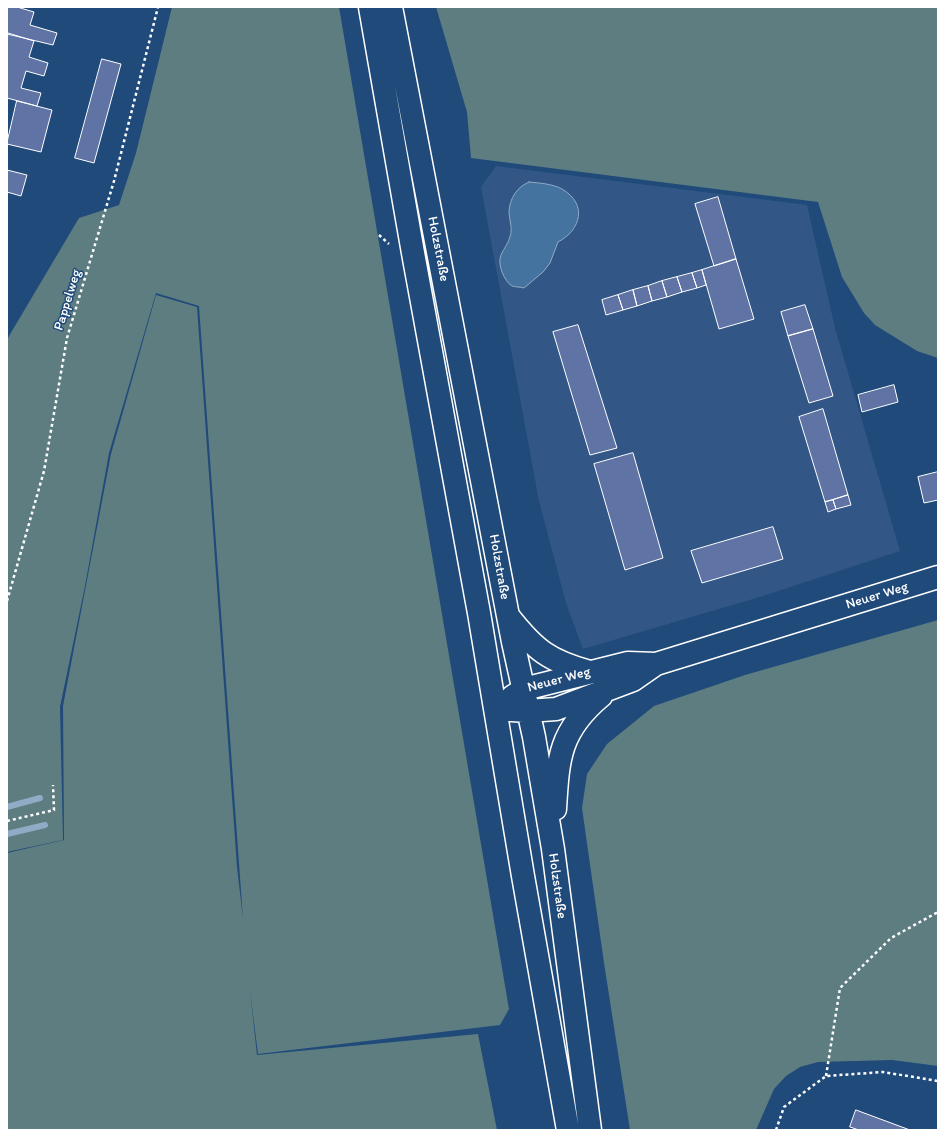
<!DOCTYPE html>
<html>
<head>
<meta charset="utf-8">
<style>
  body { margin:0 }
  #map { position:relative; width:945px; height:1137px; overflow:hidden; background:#1f4a7a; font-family:Itim,sans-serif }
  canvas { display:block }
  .frame { position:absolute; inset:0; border:8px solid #fff; pointer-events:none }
</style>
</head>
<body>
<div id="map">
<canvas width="945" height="1137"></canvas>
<div class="frame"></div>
</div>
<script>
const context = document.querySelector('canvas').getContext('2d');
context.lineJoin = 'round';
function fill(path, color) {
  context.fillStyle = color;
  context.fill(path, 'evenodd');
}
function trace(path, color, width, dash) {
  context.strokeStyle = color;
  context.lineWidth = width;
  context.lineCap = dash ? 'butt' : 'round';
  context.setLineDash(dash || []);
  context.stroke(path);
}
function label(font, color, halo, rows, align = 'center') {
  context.font = font + ' Itim,sans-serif';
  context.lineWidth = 3;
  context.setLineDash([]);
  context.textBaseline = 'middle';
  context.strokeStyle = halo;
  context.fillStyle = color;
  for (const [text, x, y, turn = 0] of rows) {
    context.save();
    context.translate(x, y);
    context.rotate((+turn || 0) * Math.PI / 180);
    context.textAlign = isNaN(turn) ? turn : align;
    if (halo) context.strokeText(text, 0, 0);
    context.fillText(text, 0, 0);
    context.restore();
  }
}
fill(new Path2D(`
  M 496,166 L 807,205 L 835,328 L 900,551 L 763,596 L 583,649 L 566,603 L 539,501 L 481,187 Z`), '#325787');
fill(new Path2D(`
  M 172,7 L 339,7 L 509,1009 L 500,1025 L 258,1054 L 250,991 L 257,1055 L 478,1034 L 497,1130 L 7,1130 L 7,853 L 64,840 L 63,706 L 111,454 L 156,295 L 197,307 L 237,867 L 243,919 L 199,306 L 156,293 L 109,453 L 85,586 L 60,707 L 63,840 L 7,852 L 7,341 L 9,336 L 79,218 L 119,205 L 136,153 Z
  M 436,7 L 938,7 L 938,358 L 917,351 L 875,325 L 864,313 L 842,277 L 818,202 L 471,158 L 467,112 Z
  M 938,620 L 938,1066 L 892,1060 L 818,1062 L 800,1067 L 786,1076 L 774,1089 L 756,1130 L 630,1130 L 604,963 L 582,808 L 587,774 L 607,744 L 654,706 L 745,675 Z`), '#5d7d81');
const water = new Path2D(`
  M 529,182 C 540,183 553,184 562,189 C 588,204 581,230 558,242 L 550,263 L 543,272 L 524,288 C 521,287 515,287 512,286 C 504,281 497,264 501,255 C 505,246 508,245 511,233 C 512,225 509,219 509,211 C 510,198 517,187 529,182 Z`);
fill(water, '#4573a0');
trace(water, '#8fabc6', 1);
trace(new Path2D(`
  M 7,807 L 40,798
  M 7,834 L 45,825`), '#8fabc6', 6);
const building = new Path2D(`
  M 7,7 L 17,7 L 34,12 L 30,25 L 57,33 L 53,45 L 7,34 Z
  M 8,33 L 34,41 L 29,57 L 48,63 L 44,76 L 26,71 L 21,88 L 41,93 L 37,106 L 7,98 Z
  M 102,59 L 121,64 L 94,163 L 75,158 Z
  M 17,101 L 52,110 L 41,152 L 7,144 Z
  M 7,170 L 27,175 L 21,196 L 7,192 Z
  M 718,197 L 736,259 L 714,266 L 695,204 Z
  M 736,259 L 754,319 L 719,329 L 702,270 Z
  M 702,270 L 706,285 L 697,288 L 692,273 Z
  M 692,273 L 697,288 L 682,292 L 677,277 Z
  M 677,277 L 682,292 L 667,297 L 662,281 Z
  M 662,281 L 667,297 L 652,301 L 648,286 Z
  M 648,286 L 652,301 L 637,306 L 633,290 Z
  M 633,290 L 637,306 L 623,310 L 618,295 Z
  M 618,295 L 623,310 L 606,315 L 602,300 Z
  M 805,305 L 813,329 L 788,336 L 781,312 Z
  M 578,325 L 617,448 L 590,455 L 553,332 Z
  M 813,329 L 833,396 L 809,403 L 788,336 Z
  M 894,385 L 898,402 L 862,412 L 858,395 Z
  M 823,409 L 848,495 L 825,502 L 799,417 Z
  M 633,453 L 663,558 L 625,570 L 594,464 Z
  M 938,472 L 938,500 L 924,503 L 918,477 Z
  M 848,495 L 851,505 L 836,509 L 833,500 Z
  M 833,500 L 836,509 L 828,512 L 825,502 Z
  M 773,527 L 783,559 L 702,583 L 691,551 Z
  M 856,1110 L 910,1130 L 859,1130 L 850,1127 Z`);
fill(building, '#5f74a4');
trace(building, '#fff', 1);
const secondary = new Path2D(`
  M 370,7 L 413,253 L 479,613 L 523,876 L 568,1130
  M 391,7 L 513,642 L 534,737 L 553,849 L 590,1130
  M 509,617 C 535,650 549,661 590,672
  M 512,697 L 524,689 L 628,663 L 656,664
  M 495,709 L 528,711 L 556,709 L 633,680 L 656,664 L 938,577
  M 555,809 C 558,759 559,731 601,696`);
trace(secondary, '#fff', 25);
trace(new Path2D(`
  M 379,235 L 389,244
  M 7,601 L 44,471 L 67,338 L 114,181 L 158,7
  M 7,821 L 54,810 L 53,785
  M 826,1076 L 840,988 L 891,938 L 938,912
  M 776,1130 L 784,1107 L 826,1076 L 883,1072 L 938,1081`), '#fff', 2.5, [3, 3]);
trace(secondary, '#1f4a7a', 22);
label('14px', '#fff', '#1f4a7a', [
  ["Holzstraße",438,249,79],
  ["Pappelweg",68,300,-73],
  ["Holzstraße",499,567,80],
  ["Neuer Weg",877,596,-17],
  ["Neuer Weg",559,680,-15],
  ["Holzstraße",557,886,82]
]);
</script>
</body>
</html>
